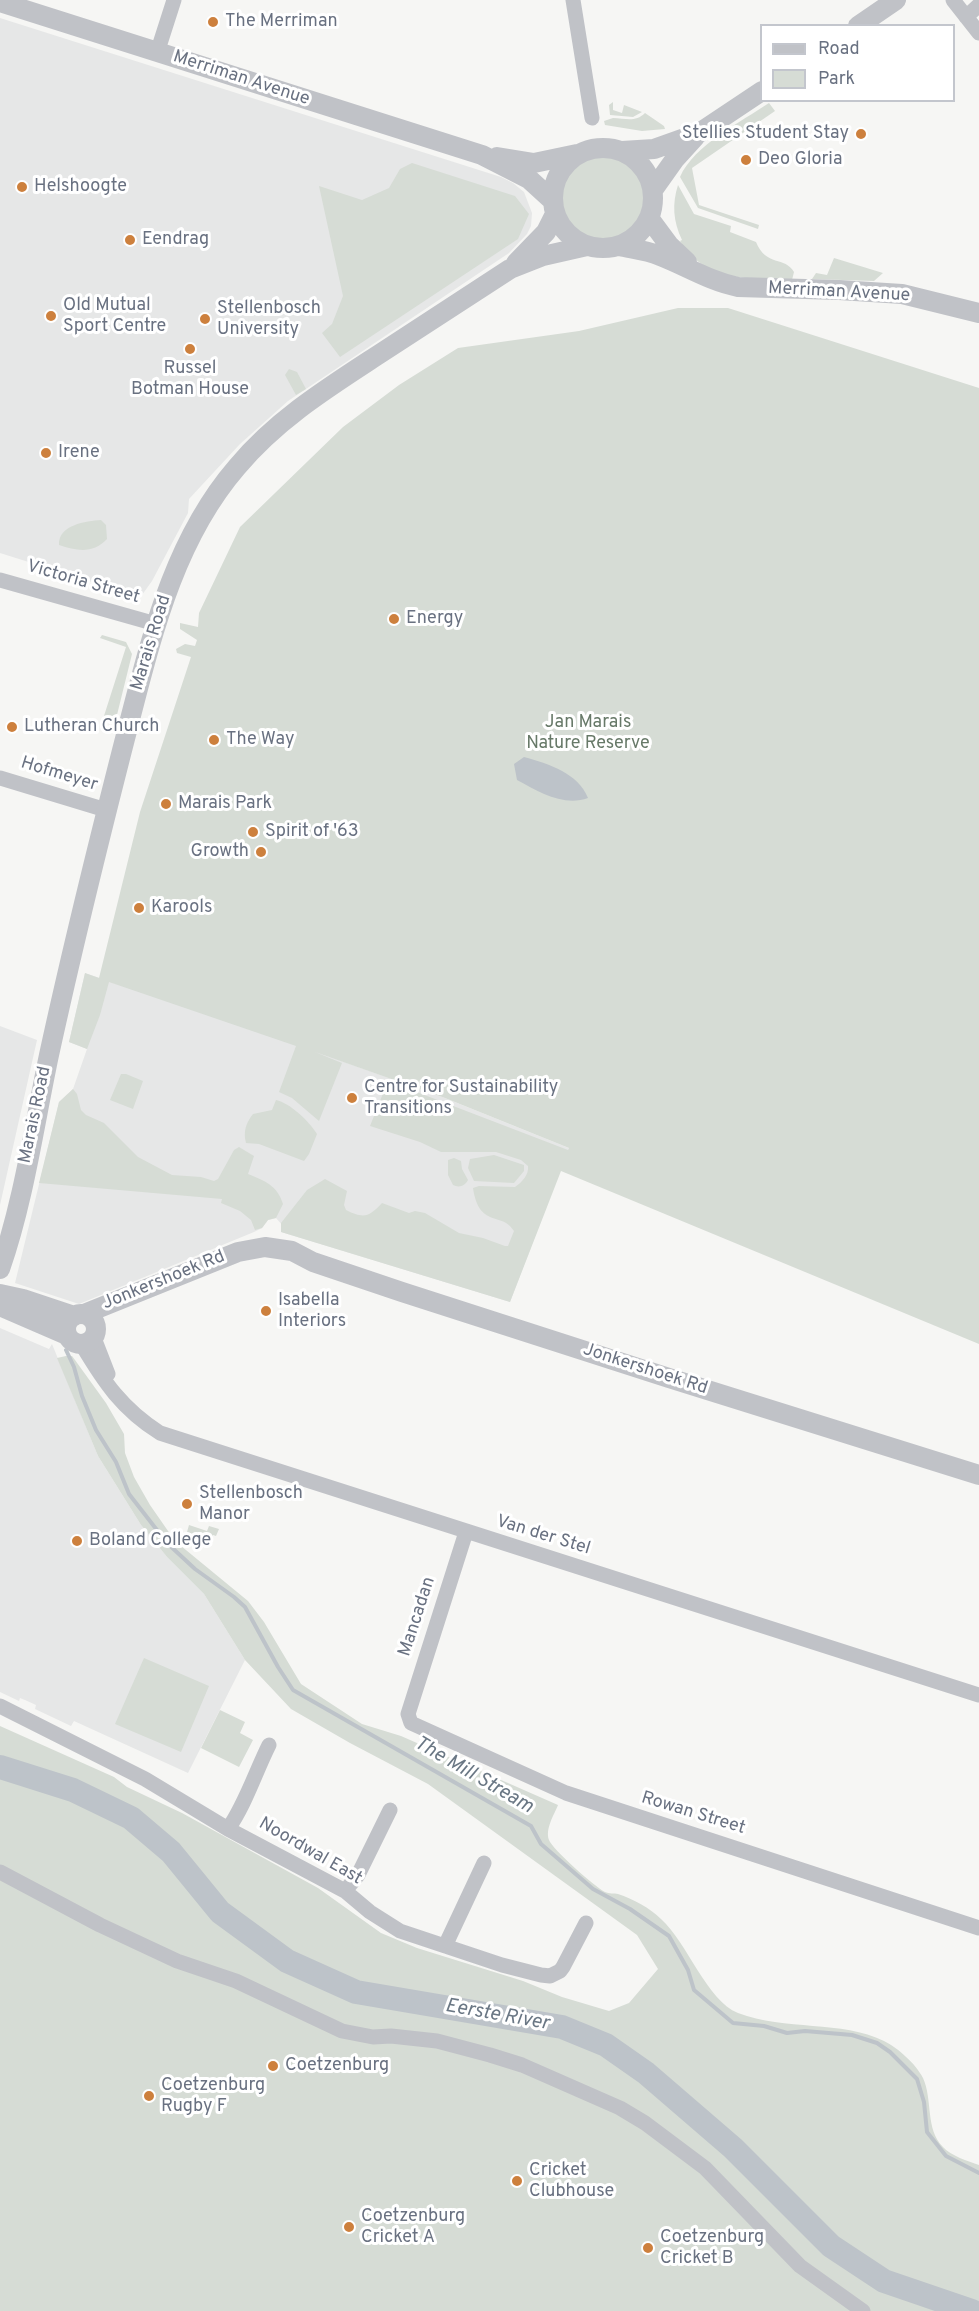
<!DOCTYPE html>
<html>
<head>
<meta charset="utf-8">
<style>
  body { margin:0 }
  #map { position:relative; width:979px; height:2311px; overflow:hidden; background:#f6f6f4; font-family:Overpass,sans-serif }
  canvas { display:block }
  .legend { position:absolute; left:760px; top:24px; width:195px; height:78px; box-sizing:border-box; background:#fff; border:2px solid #c3c6cd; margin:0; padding:8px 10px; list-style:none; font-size:18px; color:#697181 }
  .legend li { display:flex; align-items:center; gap:12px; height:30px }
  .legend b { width:30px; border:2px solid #c3c6cd }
</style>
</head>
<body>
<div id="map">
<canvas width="979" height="2311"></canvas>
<ul class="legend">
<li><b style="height:8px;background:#c0c2c7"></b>Road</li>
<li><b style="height:16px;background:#d6dcd5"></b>Park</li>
</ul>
</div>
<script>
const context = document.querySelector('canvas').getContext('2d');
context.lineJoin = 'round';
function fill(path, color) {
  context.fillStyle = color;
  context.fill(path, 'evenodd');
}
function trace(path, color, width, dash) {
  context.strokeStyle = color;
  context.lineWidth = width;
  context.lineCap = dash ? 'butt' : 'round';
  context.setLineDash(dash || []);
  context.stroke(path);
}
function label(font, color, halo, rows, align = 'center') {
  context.font = font + ' Overpass,sans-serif';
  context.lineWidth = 6;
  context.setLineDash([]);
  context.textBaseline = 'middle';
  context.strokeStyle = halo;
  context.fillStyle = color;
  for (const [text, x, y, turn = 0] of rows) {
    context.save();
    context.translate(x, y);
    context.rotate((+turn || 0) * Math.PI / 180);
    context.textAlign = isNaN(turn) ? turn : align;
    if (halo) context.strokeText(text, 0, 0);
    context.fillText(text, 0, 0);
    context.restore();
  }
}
fill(new Path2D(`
  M 0,18 L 501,177 L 513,183 L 524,192 L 532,213 L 531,226 L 527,234 L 509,253 L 288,401 L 240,444 L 189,499 L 188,513 L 152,581 L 142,595 L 130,594 L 0,553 Z
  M 85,973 L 322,1054 L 445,1098 L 569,1148 L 510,1302 L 281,1232 L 283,1226 L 276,1218 L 268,1220 L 262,1228 L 254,1232 L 79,1304 L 15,1283 L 59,1102 L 73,1089 L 87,1049 L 69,1042 Z
  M 0,1026 L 37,1040 L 0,1205 Z
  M 0,1328 L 49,1349 L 52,1344 L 98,1456 L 141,1525 L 167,1557 L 204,1594 L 245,1660 L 188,1773 L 74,1721 L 71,1726 L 35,1709 L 36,1705 L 25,1700 L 20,1698 L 19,1701 L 0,1692 Z`), '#e6e7e7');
fill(new Path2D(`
  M 613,102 L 613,110 L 622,113 L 624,105 L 642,112 L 633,117 L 610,115 L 609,105 Z
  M 769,103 L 775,111 L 692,168 L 699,205 L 759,225 L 758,229 L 698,208 L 680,177 C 694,145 741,122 769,103 Z
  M 645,113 L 664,126 L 665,129 L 642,131 L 605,125 L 604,121 C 607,120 610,119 613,118 C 625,118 635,123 645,113 Z
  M560 198a43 43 0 1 1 86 0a43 43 0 1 1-86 0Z
  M 412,163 L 515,196 L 529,214 L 518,239 L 340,357 L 322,333 L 332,324 L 343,296 L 319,186 L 362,200 L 389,188 L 400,169 Z
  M 678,185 L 694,214 L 731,226 L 730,232 L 756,242 C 766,267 785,256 794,272 L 792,280 C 752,279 704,282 680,241 L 682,240 C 673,221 672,204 678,185 Z
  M 834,258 L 883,273 L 874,281 L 812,279 L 816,273 L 827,275 Z
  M 678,308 L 728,308 L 979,388 L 979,1344 L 561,1171 L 510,1302 L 281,1232 L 281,1223 L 307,1190 L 325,1179 L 347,1191 L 344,1205 L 346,1210 C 364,1219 369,1217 382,1203 L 409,1213 L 415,1211 L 425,1213 L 459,1233 L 483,1238 L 505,1246 L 508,1246 L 514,1231 C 502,1211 479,1229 473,1188 L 479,1186 L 515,1187 C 522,1182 529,1175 528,1166 L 521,1160 L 496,1152 L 441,1152 L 420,1142 L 370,1126 L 388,1081 L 568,1150 L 569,1148 L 445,1098 L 315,1052 L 342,1063 L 319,1121 L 292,1098 L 279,1092 L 296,1046 L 109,982 L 100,1015 L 87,1049 L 69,1042 L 85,973 L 99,978 L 140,812 L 191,657 L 177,653 L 176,649 L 185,644 L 195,646 L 197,640 L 180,629 L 180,623 L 198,627 L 199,613 L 240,527 L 343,427 L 399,385 L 458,348 L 579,331 Z
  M 289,369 L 297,372 L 306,389 L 296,395 L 285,375 Z
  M 101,520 L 106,525 L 107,539 C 93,554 77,551 59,545 C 58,525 86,521 101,520 Z
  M 102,635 L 126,642 L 132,654 L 115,723 L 103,719 L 126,647 L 100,638 Z
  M 121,1074 L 126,1074 L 143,1081 L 133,1109 L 110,1100 Z
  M 73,1089 L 77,1094 L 81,1110 L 86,1115 L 104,1123 L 138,1157 L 172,1175 L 201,1177 L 214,1181 L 218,1179 L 234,1150 L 239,1147 L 254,1156 L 248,1174 C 265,1181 277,1185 283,1204 L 276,1218 L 268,1220 L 262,1228 L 255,1230 L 251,1220 L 240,1211 L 221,1203 L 222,1199 L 39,1183 L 59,1102 Z
  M 276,1100 C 290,1103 309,1121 317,1134 L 309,1154 L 304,1161 L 259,1144 L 246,1143 C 243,1131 246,1123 253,1114 L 272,1110 Z
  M 494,1155 L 524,1165 L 524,1171 L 514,1183 L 474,1181 L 468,1168 L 470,1159 Z
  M 454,1158 L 461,1161 L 462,1169 L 468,1180 C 465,1186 459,1188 453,1185 L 448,1175 L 448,1160 Z
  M 66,1356 L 72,1356 L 75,1360 L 106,1403 L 124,1434 L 125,1453 L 134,1477 L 150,1505 L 175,1541 L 248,1601 L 264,1622 L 301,1684 L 362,1724 L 401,1736 L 558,1805 C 554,1815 545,1829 549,1840 C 552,1849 595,1887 605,1892 C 609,1894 614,1893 618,1894 C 633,1899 650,1908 661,1919 C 687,1942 707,2001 738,2013 C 785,2031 842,2020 884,2041 C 898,2048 916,2064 923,2078 C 933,2100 925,2129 943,2147 C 951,2156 968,2161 979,2165 L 979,2311 L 0,2311 L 0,1726 L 114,1777 L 127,1787 L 182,1813 L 318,1888 L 381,1933 L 417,1948 L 523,1981 L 562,1997 L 609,2011 L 629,2003 L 658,1969 L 637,1935 L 428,1784 L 350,1743 L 291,1709 L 245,1660 L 204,1594 L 167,1557 L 141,1525 L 98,1456 L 57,1358 Z
  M 189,1525 L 207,1531 L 209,1526 L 219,1529 L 216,1536 L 213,1535 L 209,1546 L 203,1545 L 205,1538 L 187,1532 Z
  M 144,1658 L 209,1686 L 181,1752 L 115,1724 Z
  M 220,1710 L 245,1722 L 240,1733 L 253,1740 L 239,1767 L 201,1748 Z`), '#d6dcd5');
fill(new Path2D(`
  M 524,757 C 549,764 578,773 588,798 C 564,807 539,792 517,780 L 514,764 Z`), '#bdc3c9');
trace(new Path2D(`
  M 66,1350 L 74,1367 L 82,1396 L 96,1430 L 116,1462 L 129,1494 L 167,1543 L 195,1569 L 234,1597 L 245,1607 L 278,1667 L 293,1690 L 531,1826 L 541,1844 L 593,1889 L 630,1909 L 669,1936 L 688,1970 L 694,1990 L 733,2023 L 764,2026 L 787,2033 L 805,2031 L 852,2035 L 877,2043 L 890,2052 L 917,2079 L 924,2102 L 927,2132 L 946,2156 L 979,2173`), '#bdc3c9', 4);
trace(new Path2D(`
  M 0,1767 L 73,1790 L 131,1818 L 171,1852 L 220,1912 L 287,1961 L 356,1992 L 562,2027 L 606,2045 L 646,2073 L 733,2148 L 831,2246 L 884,2281 L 972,2311`), '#bdc3c9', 24);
trace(new Path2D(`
  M 573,0 L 592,118
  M 953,0 L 979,33
  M 966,17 L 979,5
  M 157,53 L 174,0
  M 0,580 L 156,624
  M 0,778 L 106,810
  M 94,1338 L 108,1374
  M 82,1345 C 104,1382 122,1409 160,1433 L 979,1695
  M 466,1532 L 408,1714 L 411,1723 L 566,1793 L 979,1928
  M 0,1706 L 145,1779 L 228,1829 L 345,1891 L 370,1912 L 400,1931 L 502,1965 L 541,1975 L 550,1976 L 560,1971 L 563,1967 L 586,1923
  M 228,1829 C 246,1803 255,1773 269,1745
  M 0,1872 L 100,1925 L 177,1961 L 236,1981 L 342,2031 L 373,2037 L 391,2036 L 437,2041 L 490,2055 L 522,2065 L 620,2108 L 645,2123 L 705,2168 L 800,2266 L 863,2311
  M 345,1891 L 358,1875 L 390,1810
  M 445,1946 L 484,1863`), '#c0c2c7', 15);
trace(new Path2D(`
  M 0,2 L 482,155 L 529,179 L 552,200
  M 858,26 L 896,0
  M553 198a50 50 0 1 1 100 0a50 50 0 1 1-100 0Z
  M 622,151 L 654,149 L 699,133 L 762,91
  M 497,157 L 534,163 L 577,154
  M 653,190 L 675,159 L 695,137
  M 649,218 L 669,245 L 687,262
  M 619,246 C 632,249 647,250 660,256 C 686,266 709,281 738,287 L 839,290 L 902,294 L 979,313
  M 516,263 L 546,232 L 555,214
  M 0,1269 C 24,1200 34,1126 49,1055 C 73,945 100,836 128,727 C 152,635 174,540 237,467 C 277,419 329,387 381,353 C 424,325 467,297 510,269 L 543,256 L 587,246
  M 0,1294 L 23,1299 L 74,1316
  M 0,1306 L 67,1335
  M66 1329a15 15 0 1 1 30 0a15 15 0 1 1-30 0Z
  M 84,1314 L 238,1252 L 265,1247 L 292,1251 L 313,1262 L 402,1292 L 669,1378 L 979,1475`), '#c0c2c7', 20);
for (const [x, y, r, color] of [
  [213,22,6,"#cd803d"],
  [861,134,6,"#cd803d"],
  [746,160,6,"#cd803d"],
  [22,187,6,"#cd803d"],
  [130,240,6,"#cd803d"],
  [51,316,6,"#cd803d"],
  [205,319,6,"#cd803d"],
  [190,349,6,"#cd803d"],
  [46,453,6,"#cd803d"],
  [394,619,6,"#cd803d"],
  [12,727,6,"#cd803d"],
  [214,740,6,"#cd803d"],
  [166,804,6,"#cd803d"],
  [253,832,6,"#cd803d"],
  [261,852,6,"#cd803d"],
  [139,908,6,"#cd803d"],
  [352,1098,6,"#cd803d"],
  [266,1311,6,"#cd803d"],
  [187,1504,6,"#cd803d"],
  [77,1541,6,"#cd803d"],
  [273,2066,6,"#cd803d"],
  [149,2096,6,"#cd803d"],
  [517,2181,6,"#cd803d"],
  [349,2227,6,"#cd803d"],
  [648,2248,6,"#cd803d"]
]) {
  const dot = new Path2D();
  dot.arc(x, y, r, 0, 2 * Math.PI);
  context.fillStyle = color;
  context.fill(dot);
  trace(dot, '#fff', 2);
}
label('18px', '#697181', '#fff', [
  ["The Merriman",225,22],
  ["Stellies Student Stay",849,134,"right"],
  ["Deo Gloria",758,160],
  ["Helshoogte",34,187],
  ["Eendrag",142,240],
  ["Old Mutual",63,306],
  ["Sport Centre",63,327],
  ["Stellenbosch",217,309],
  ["University",217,330],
  ["Russel",190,369,"center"],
  ["Botman House",190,390,"center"],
  ["Irene",58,453],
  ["Energy",406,619],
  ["Lutheran Church",24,727],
  ["The Way",226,740],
  ["Marais Park",178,804],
  ["Spirit of '63",265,832],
  ["Growth",249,852,"right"],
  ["Karools",151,908],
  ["Centre for Sustainability",364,1088],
  ["Transitions",364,1109],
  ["Isabella",278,1301],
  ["Interiors",278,1322],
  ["Stellenbosch",199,1494],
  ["Manor",199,1515],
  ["Boland College",89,1541],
  ["Coetzenburg",285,2066],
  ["Coetzenburg",161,2086],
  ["Rugby F",161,2107],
  ["Cricket",529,2171],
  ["Clubhouse",529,2192],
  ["Coetzenburg",361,2217],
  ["Cricket A",361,2238],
  ["Coetzenburg",660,2238],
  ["Cricket B",660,2259]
], 'left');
label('18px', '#697181', '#fff', [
  ["Merriman Avenue",241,79,18],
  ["Merriman Avenue",839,293,3],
  ["Victoria Street",83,583,16],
  ["Marais Road",152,643,-73],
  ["Hofmeyer",59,775,17],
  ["Marais Road",36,1115,-78],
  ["Jonkershoek Rd",164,1281,-22],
  ["Jonkershoek Rd",645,1370,18],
  ["Van der Stel",543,1536,17],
  ["Mancadan",418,1617,-72],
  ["Rowan Street",693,1814,17],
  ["Noordwal East",310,1852,30]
]);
label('18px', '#677968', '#fff', [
  ["Jan Marais",588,723],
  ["Nature Reserve",588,744]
]);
label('italic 20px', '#6a7784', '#fff', [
  ["The Mill Stream",473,1776,30],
  ["Eerste River",497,2016,10]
]);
</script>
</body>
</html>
